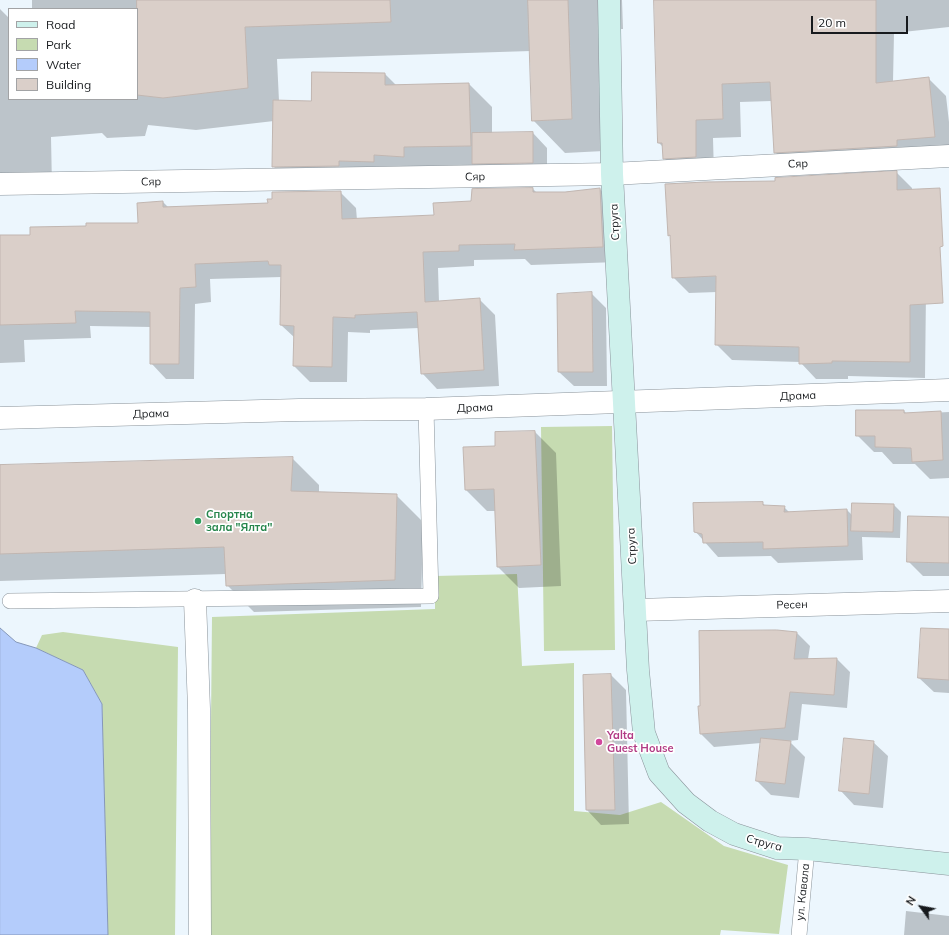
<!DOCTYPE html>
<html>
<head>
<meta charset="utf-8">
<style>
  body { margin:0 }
  #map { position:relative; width:949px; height:935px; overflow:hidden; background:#ecf6fd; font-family:Mulish,sans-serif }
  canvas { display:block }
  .legend { position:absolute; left:8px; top:8px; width:130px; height:92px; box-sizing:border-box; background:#fff; border:1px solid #a2a3a5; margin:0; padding:5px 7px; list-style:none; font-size:12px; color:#171a1d }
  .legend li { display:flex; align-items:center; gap:8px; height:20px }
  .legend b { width:20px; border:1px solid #a2a3a5 }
  .north { position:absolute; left:901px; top:887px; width:40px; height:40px; -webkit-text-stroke:3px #fff; paint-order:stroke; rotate:302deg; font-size:11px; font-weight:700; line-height:16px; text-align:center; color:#171a1d }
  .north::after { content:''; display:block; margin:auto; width:14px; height:18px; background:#171a1d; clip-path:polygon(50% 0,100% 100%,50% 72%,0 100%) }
  .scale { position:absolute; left:811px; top:16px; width:97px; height:18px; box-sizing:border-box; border:2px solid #171a1d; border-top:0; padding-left:5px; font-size:12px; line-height:14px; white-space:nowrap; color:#171a1d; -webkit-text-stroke:3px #fff; paint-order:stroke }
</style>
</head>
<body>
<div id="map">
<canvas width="949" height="935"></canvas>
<ul class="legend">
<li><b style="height:5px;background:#cef1ec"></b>Road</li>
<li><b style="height:11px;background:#c6dbb1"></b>Park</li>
<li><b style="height:11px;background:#b4ccfb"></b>Water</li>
<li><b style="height:11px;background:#dacfc9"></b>Building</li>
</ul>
<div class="north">N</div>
<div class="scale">20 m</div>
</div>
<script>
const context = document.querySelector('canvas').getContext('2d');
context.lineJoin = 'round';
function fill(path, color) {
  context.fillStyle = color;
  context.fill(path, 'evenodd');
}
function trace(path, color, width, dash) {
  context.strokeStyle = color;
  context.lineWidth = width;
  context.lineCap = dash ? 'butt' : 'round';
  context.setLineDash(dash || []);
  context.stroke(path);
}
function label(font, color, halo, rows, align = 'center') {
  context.font = font + ' Mulish,sans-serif';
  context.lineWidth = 3.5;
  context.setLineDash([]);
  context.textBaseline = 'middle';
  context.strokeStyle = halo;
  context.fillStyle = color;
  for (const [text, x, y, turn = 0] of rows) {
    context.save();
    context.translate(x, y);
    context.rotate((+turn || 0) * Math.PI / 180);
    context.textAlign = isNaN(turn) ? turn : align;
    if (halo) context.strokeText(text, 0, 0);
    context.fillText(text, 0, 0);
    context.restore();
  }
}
fill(new Path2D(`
  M 612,426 L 615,650 L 544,651 L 541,427 Z
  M 517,574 L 522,666 L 574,663 L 574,811 L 620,815 L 661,802 L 724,846 L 788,865 L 779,934 L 721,930 L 720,935 L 209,935 L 212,617 L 435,609 L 435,576 Z
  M 63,632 L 178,647 L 175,935 L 108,935 L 102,704 L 83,670 L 36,648 L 42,635 Z`), '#c6dbb1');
const water = new Path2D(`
  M 0,628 L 16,642 L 36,648 L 83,670 L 102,704 L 108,935 L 0,935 Z`);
fill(water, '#b4ccfb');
trace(water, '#8597b8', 1);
fill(new Path2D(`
  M 32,0 L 622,0 L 623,29 L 600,30 L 604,151 L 565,153 L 533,120 L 531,51 L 277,59 L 279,101 L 312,102 L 385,74 L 397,86 L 469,84 L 492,107 L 492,134 L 533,133 L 547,148 L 547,177 L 296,189 L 274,167 L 274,121 L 196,130 L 148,125 L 145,136 L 107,138 L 102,133 L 51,137 L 52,186 L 0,190 L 0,9 L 9,18 L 9,99 L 137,99 L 137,9 L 32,9 Z
  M 655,0 L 949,0 L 949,27 L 894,33 L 893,82 L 928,78 L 946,96 L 949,122 L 949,155 L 793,170 L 775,152 L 772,101 L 740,102 L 741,137 L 713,138 L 714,175 L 682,176 L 664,158 L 663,147 L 659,143 Z
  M 896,172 L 912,188 L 912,192 L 927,207 L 925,378 L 848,376 L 848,379 L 816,379 L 800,362 L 732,360 L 716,344 L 717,292 L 689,293 L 673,277 L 671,237 L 669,235 L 776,182 Z
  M 533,189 L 537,193 L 565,192 L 600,189 L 615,205 L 618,262 L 531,265 L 525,259 L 474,260 L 474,266 L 438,268 L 439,302 L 479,299 L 495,315 L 499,386 L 437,389 L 422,373 L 419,328 L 370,330 L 370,333 L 348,332 L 347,382 L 310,382 L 294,366 L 295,338 L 281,325 L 282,277 L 210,279 L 211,302 L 195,304 L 194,379 L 166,379 L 151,363 L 151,327 L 90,326 L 91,338 L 24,340 L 25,362 L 0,363 L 0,236 L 31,236 L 87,227 L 140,224 L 163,202 L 169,208 L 269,204 L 340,192 L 356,208 L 357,220 L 435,216 L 472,202 L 473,190 Z
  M 591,293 L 606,308 L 607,386 L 574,386 L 559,372 Z
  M 904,411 L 907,414 L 949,412 L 949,478 L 930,479 L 915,464 L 893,464 L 882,452 L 874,452 L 857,435 Z
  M 535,432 L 556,453 L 561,586 L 519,588 L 498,567 L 496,511 L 487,511 L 466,490 L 497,447 Z
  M 292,458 L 319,485 L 319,493 L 396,495 L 423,522 L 421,607 L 254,612 L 227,585 L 226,574 L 0,581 L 0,466 Z
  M 762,503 L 766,506 L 784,507 L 790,513 L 847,510 L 853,516 L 894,505 L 901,512 L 900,538 L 862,537 L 863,560 L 778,563 L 771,556 L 718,557 L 695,531 Z
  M 949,518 L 949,576 L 923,576 L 908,561 Z
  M 949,630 L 949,693 L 934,692 L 919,678 Z
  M 797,633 L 810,646 L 808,659 L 837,659 L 850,672 L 847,708 L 802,704 L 798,740 L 789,741 L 805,757 L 799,798 L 771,795 L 757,781 L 761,743 L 714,747 L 701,734 Z
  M 611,675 L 626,690 L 629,824 L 601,825 L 587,810 L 584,676 Z
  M 873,742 L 888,756 L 883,808 L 854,805 L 840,790 Z
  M 906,911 L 949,916 L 949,935 L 904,935 Z`), '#0003');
const building = new Path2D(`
  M 137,0 L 390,0 L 391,22 L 245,27 L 248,88 L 163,98 L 137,95 Z
  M 528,0 L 568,0 L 572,119 L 532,121 Z
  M 654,0 L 876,0 L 876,83 L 929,77 L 935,137 L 897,140 L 897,146 L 774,153 L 770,82 L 722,84 L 723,119 L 696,120 L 696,157 L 663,159 L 662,143 L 658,143 Z
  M 312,72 L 385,73 L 385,85 L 469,83 L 471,146 L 404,147 L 404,157 L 374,155 L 374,162 L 339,161 L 339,166 L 272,167 L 273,100 L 311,101 Z
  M 533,132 L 533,163 L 472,164 L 472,133 Z
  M 897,171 L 897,190 L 940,188 L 943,246 L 940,247 L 943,303 L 910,305 L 910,362 L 832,361 L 832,363 L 799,364 L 799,347 L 715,345 L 716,276 L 672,278 L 670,235 L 668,236 L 665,184 L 705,182 L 775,181 L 775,178 Z
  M 533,188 L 533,192 L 565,192 L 600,188 L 603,247 L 514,250 L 515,244 L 459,245 L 459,251 L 423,252 L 425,302 L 480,298 L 484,370 L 421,374 L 417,312 L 355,315 L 355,318 L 333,317 L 332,367 L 293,366 L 294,326 L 280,325 L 281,265 L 269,265 L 268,261 L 195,264 L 196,287 L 180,288 L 179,364 L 150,364 L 150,312 L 75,311 L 76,323 L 0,325 L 0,235 L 30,235 L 30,227 L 86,226 L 86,223 L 138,223 L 137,203 L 163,201 L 163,207 L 268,203 L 267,199 L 272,199 L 272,192 L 341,191 L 342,219 L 434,215 L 433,203 L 471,201 L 472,189 Z
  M 592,292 L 593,372 L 558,372 L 557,294 Z
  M 856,410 L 904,410 L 904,413 L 941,411 L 943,460 L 912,462 L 911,448 L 875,447 L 875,436 L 856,436 Z
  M 535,431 L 541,565 L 497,567 L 494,489 L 465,490 L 463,447 L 495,446 L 495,432 Z
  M 293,457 L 291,491 L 397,494 L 395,580 L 226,586 L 224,547 L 0,554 L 0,465 Z
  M 763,502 L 763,505 L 785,506 L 784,512 L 847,509 L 848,546 L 763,549 L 763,542 L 703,543 L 702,534 L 694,532 L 693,503 Z
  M 852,503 L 894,504 L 893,532 L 851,531 Z
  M 908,516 L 949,517 L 949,563 L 907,562 Z
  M 921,628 L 949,629 L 949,680 L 918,678 Z
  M 777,630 L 797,632 L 794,659 L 837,658 L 834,695 L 790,692 L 785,728 L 700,734 L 698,706 L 700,706 L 699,631 Z
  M 611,674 L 615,810 L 586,810 L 583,675 Z
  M 761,738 L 791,741 L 785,784 L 756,781 Z
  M 844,738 L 874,741 L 869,794 L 839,791 Z`);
fill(building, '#dacfc9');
trace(building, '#c1b6b1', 1);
const lane = new Path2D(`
  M 10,601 L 431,596 L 426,409
  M 799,935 L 807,849`);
const street = new Path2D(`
  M 0,184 L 612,174 L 949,156
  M 0,418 L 299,410 L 426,409 L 949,390
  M 195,600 L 199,709 L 200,935
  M 636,610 L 949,601`);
const secondary = new Path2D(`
  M 609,0 L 612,174 L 638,670 L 644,733 L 659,773 L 686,803 L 710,821 L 734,834 L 777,848 L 807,849 L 949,864`);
trace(lane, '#8a939a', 16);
trace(street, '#8a939a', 23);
trace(secondary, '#8a939a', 23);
trace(lane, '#fff', 15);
trace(street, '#fff', 22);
trace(secondary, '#cef1ec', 22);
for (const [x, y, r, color] of [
  [198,521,4,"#2e9e5b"],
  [599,742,4,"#d1479c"]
]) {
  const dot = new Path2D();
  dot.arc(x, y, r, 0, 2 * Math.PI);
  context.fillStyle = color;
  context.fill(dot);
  trace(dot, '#fff', 1.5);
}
label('11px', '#171a1d', '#fff', [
  ["Сяр",798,164,-3],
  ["Сяр",475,177,-1],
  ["Сяр",151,182,-1],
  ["Струга",615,222,-93],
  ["Драма",798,396,-2],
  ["Драма",475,408,-2],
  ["Драма",151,414,-1],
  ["Струга",632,546,-93],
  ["Ресен",792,605,-2],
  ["Струга",764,843,15],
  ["ул. Кавала",803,892,-84]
]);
label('bold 11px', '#27864d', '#fff', [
  ["Спортна",206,515],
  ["зала \"Ялта''",206,528]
], 'left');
label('bold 11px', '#b23c85', '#fff', [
  ["Yalta",607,736],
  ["Guest House",607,749]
], 'left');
</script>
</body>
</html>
